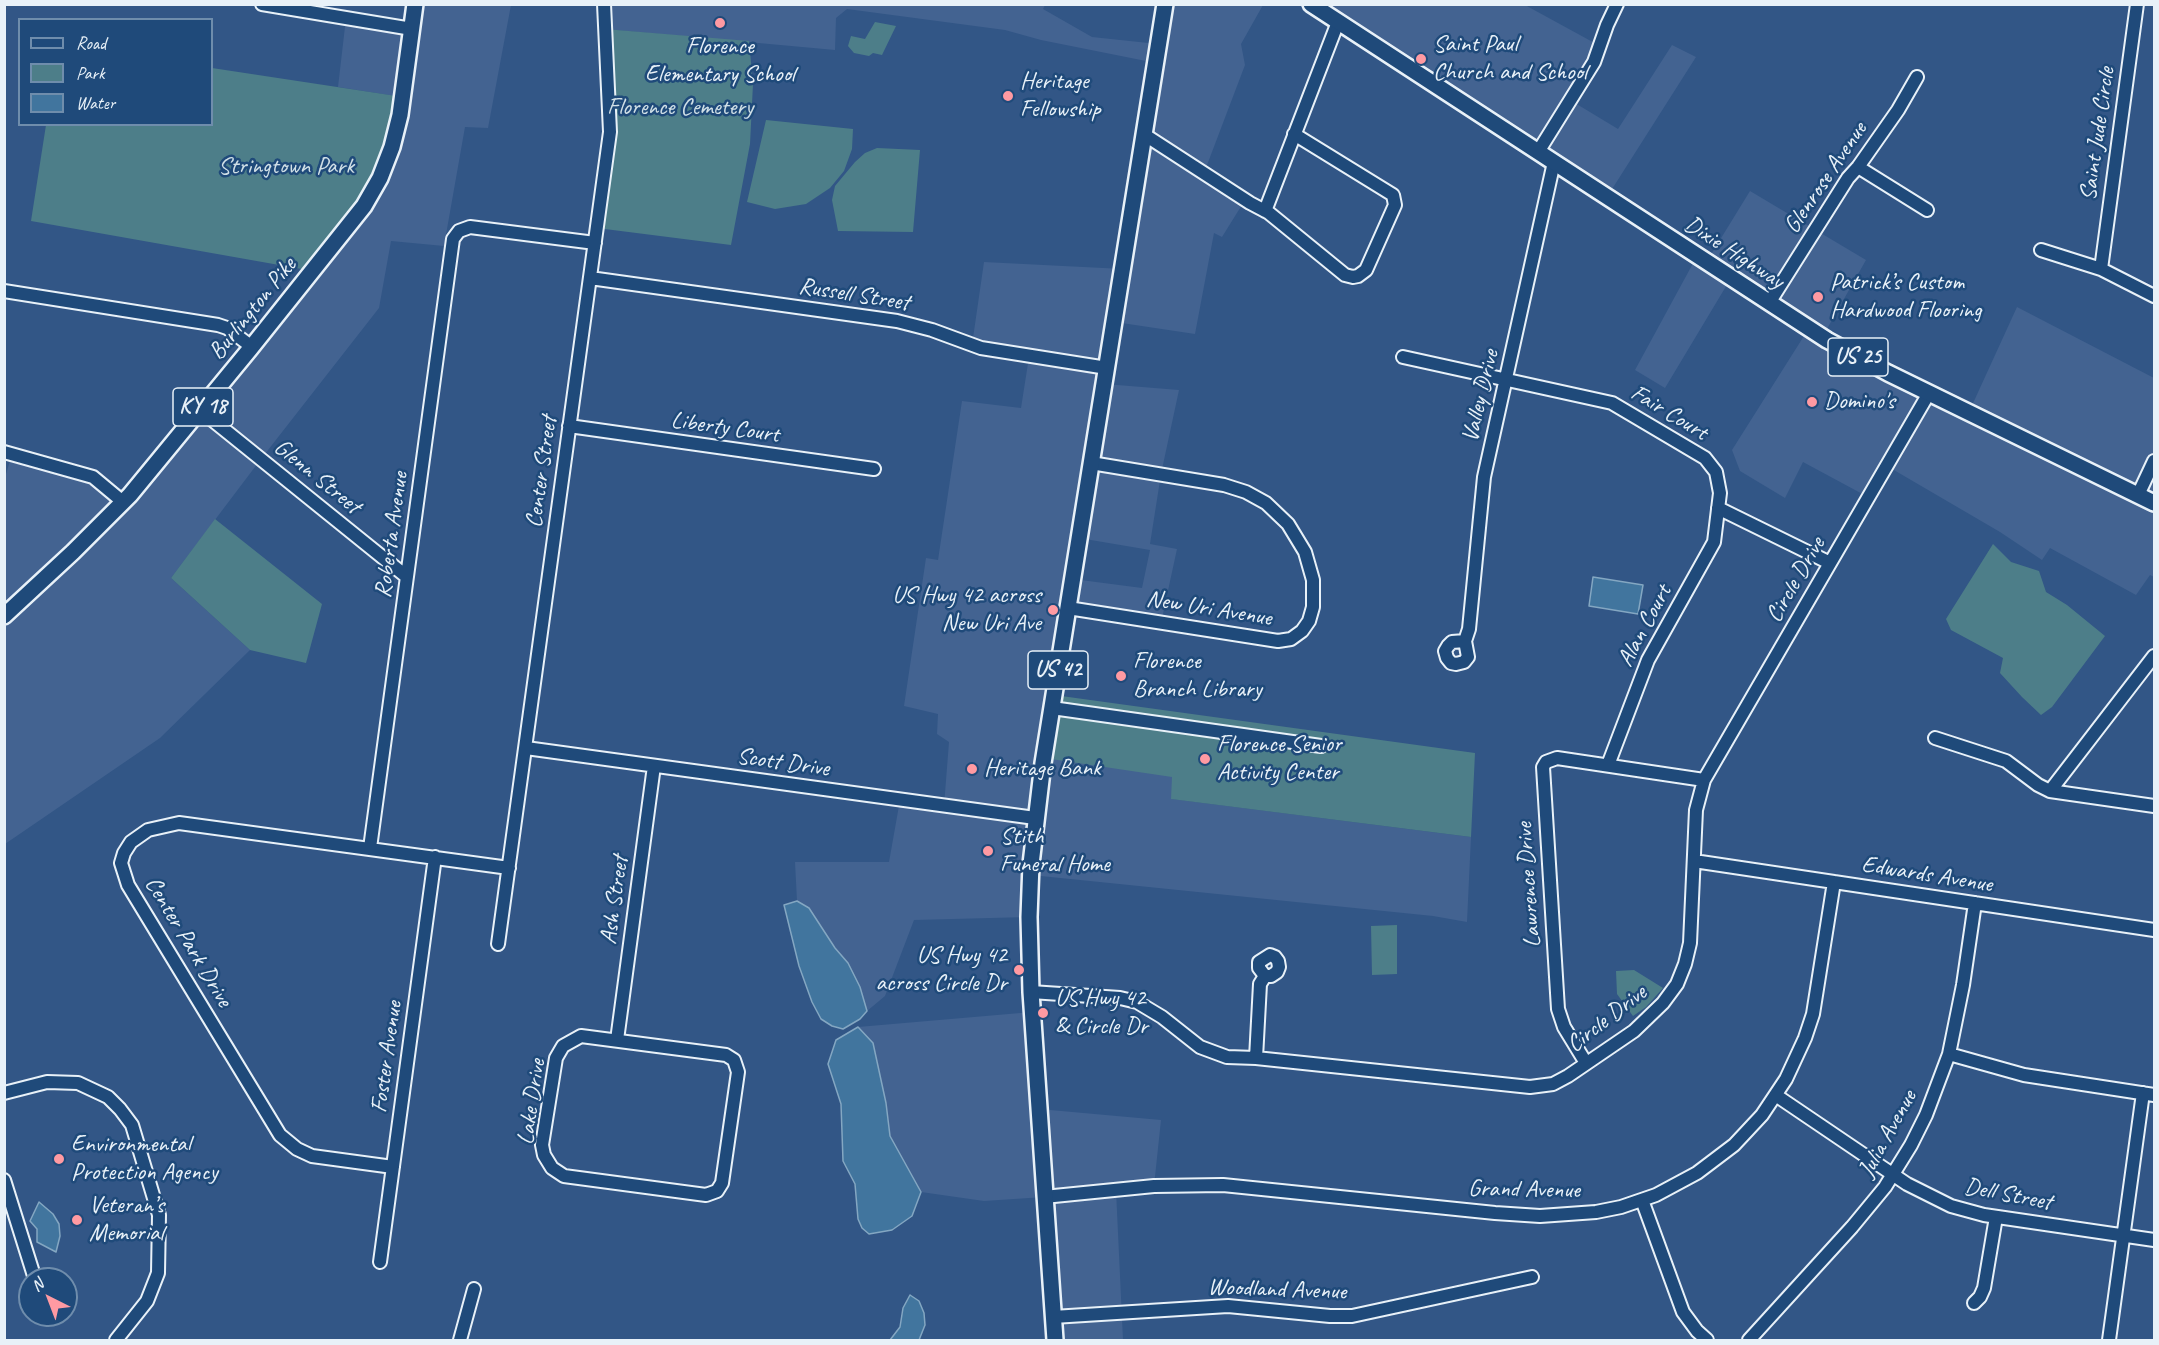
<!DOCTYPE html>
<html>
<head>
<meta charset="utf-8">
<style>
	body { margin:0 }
	#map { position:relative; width:2159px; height:1345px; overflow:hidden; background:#325686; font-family:Caveat,sans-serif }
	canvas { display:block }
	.frame { position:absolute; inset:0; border:6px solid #e8f1f8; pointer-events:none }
	.legend { position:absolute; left:18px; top:18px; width:195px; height:108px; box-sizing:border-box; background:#1f4a7a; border:2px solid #6f8dac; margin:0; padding:8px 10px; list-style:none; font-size:18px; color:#e8f1f8 }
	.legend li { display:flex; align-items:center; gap:12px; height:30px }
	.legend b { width:30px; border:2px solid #6f8dac }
	.north { position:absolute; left:18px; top:1267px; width:60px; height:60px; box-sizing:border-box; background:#1f4a7a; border:2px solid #6f8dac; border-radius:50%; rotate:318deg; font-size:16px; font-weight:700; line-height:24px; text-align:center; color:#e8f1f8 }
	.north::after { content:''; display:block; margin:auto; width:21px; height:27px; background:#ff9aa2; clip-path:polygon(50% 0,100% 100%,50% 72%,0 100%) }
</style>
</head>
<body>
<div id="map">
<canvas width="2159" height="1345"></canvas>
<div class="frame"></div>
<ul class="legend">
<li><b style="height:8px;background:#1f4a7a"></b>Road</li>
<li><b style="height:16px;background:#4d7e89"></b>Park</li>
<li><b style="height:16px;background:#41759e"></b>Water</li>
</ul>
<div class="north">N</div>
</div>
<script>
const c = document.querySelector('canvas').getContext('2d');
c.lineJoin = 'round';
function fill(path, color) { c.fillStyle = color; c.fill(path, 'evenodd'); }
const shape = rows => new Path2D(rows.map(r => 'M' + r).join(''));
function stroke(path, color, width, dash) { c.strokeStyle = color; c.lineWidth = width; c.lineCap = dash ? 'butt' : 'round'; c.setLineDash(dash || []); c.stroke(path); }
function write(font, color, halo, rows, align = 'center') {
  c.font = font + ' Caveat,sans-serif'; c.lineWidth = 5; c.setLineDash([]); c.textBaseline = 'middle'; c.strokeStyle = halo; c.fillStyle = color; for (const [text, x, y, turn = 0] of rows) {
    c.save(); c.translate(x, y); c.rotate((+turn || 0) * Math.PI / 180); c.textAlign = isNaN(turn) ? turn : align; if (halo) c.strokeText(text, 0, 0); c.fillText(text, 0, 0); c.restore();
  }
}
fill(shape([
	[415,5,511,5,488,128,465,127,444,246,391,241,379,308,261,459,171,578,250,650,160,738,5,844,4,481,12,454,93,477,123,502,349,226,402,97,338,87,346,18,412,29],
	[604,5,1045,5,1043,9,1092,37,1158,44,1165,5,1263,5,1241,44,1245,65,1204,173,1245,200,1222,237,1214,233,1195,334,1115,322,1105,384,1179,390,1161,474,1150,544,1177,549,1161,623,1068,608,1054,695,1173,777,1172,799,1471,837,1467,922,1433,916,1031,875,1029,917,914,920,885,996,854,1022,797,901,795,862,889,862,900,800,944,806,949,742,937,734,938,714,904,706,926,558,938,560,962,401,1021,408,1029,357,972,345,984,262,1123,269,1156,63,1041,40,1005,30,847,9,836,18,835,50,605,29],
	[1079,538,1150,550,1142,588,1073,579],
	[1311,5,1525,5,1600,46,1570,100,1618,129,1672,45,1696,57,1607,197],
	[1750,191,1866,260,1823,336,1969,412,2017,307,2154,378,2154,577,2150,575,2136,595,2050,548,2042,560,2000,532,1887,466,1868,497,1803,462,1785,498,1740,471,1732,450,1809,328,1731,278,1665,388,1635,370,1697,256,1707,261],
	[1032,1012,1039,1109,1161,1120,1154,1186,1116,1190,1123,1340,1055,1340,1044,1197,984,1201,921,1192,890,1136,886,1103,858,1027]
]), '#436391');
fill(shape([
	[875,22,896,26,882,55,873,53,869,56,854,53,848,46,851,36,865,39],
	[605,29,749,41,753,84,750,144,731,245,597,228,610,132],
	[212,68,403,97,380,178,313,271,31,221,46,125,212,124],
	[766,120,853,129,852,149,844,171,830,188,806,204,775,209,747,202],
	[877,148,920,150,913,232,838,231,832,200,835,186,855,162,865,153],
	[215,519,322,604,306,663,250,650,171,578],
	[1993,544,2011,562,2039,571,2046,592,2067,605,2105,636,2052,707,2041,715,2022,697,2000,673,2003,658,1951,630,1946,619],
	[1054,695,1475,753,1471,837,1171,799,1172,777,1044,758],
	[1397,925,1397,974,1372,975,1371,926],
	[1634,970,1663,988,1646,1007,1633,1016,1617,994,1616,971]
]), '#4d7e89');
const water = shape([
	[1593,577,1643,585,1638,614,1589,606,1593,577],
	[797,901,809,908,835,948,848,963,860,987,867,1011,860,1019,843,1029,832,1026,821,1019,812,1002,799,966,784,905,797,901],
	[858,1027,873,1043,886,1103,890,1136,921,1192,912,1216,892,1230,869,1234,862,1228,858,1219,855,1184,843,1161,841,1104,828,1064,836,1040,858,1027],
	[39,1202,53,1214,59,1224,60,1236,56,1252,37,1242,37,1229,30,1221,39,1202],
	[910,1295,919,1301,924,1313,925,1325,919,1340,890,1340,900,1327,903,1308,910,1295]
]);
fill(water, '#41759e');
stroke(water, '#84a7c2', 1.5);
const minor = shape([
	[262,4,412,29],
	[1145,135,1250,203,1269,213,1345,275,1353,277,1358,276,1366,270,1395,205,1393,195,1294,134],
	[1538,152,1594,62,1607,25,1617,4],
	[1858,167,1927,210],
	[1265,211,1338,22],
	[2041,250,2101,269,2154,296],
	[2101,269,2137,4],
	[590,278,897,321,932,330,981,348,1107,368],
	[4,291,218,325,227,328,252,347],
	[1769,303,1848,178,1858,167,1898,110,1917,77],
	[1403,357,1612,403,1705,458,1716,472,1720,493,1714,542,1648,660,1608,765],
	[200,410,407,577],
	[569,426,874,469],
	[4,452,93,477,123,502],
	[2138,495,2154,461],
	[1718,508,1830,563],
	[1068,608,1278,641,1291,639,1302,631,1309,621,1313,607,1313,580,1305,552,1288,524,1266,503,1246,492,1224,485,1091,463],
	[1465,641,1468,657,1464,662,1456,664,1451,663,1447,658,1445,651,1448,646,1452,642,1465,641,1469,629,1484,477,1554,162],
	[1052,708,1321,746],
	[1935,738,2006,761,2038,785,2050,791,2154,806],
	[526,748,1035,818],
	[2050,791,2154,656],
	[370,848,453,239,459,231,470,227,595,243],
	[1694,861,2154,930],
	[498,944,610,132,604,4],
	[1031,992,1120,998,1137,1002,1162,1017,1200,1047,1227,1057,1256,1058,1530,1087,1553,1084,1568,1076,1634,1031,1663,1003,1677,984,1685,964,1690,943,1696,810,1704,780,1929,393],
	[581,1036,726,1055,734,1060,738,1072,722,1183,717,1191,706,1195,564,1176,552,1168,544,1155,542,1145,556,1058,563,1046,581,1036],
	[617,1040,654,766],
	[1949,1054,2024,1075,2154,1095],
	[1256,1058,1260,984,1265,976,1271,976,1277,972,1279,967,1278,961,1275,957,1270,955,1259,962,1259,968,1265,976],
	[1586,1063,1564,1027,1558,1009,1543,767,1546,762,1557,758,1704,780],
	[4,1093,47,1082,78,1083,108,1097,120,1109,132,1125,159,1215,158,1273,147,1301,116,1340],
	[1777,1096,1907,1184,1951,1206,1984,1215,2154,1240],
	[393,1167,312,1156,297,1149,280,1135,128,885,121,863,124,853,131,842,148,830,179,823,509,868],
	[4,1180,35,1279],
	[1044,1197,1154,1186,1223,1185,1495,1213,1540,1216,1596,1212,1621,1207,1656,1195,1697,1173,1734,1145,1762,1115,1786,1079,1805,1038,1813,1014,1834,882],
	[1642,1200,1683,1312,1697,1331,1707,1340],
	[380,1262,435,857],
	[1974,1303,1980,1297,1984,1288,1996,1217],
	[1053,1317,1228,1306,1330,1316,1352,1316,1532,1277],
	[460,1340,474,1289],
	[1749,1340,1852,1227,1885,1187,1911,1145,1926,1115,1949,1054,1963,985,1975,903],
	[2109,1340,2143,1093]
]);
const major = shape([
	[1311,4,1827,340,1888,373,2154,503],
	[4,616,73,552,130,495,250,349,364,206,380,178,392,147,400,115,415,4],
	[1055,1340,1031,992,1029,917,1031,864,1043,763,1165,4]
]);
stroke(minor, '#e8f1f8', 16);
stroke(major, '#e8f1f8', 20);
stroke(minor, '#1f4a7a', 12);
stroke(major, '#1f4a7a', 15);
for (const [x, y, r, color] of [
	[720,23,6,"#ff9aa2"],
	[1421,59,6,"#ff9aa2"],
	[1008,96,6,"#ff9aa2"],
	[1818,297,6,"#ff9aa2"],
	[1812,402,6,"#ff9aa2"],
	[1053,610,6,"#ff9aa2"],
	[1121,676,6,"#ff9aa2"],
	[1205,759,6,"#ff9aa2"],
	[972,769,6,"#ff9aa2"],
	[988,851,6,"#ff9aa2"],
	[1019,970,6,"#ff9aa2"],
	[1043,1013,6,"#ff9aa2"],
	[59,1159,6,"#ff9aa2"],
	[77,1220,6,"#ff9aa2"]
]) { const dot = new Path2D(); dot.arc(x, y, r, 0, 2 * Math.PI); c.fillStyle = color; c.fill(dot); stroke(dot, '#1f4a7a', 2); }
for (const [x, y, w] of [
	[1858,357,60],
	[203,407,60],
	[1058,670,60]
]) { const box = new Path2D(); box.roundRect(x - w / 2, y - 19, w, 38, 4.5); c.fillStyle = '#1f4a7a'; c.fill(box); stroke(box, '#e8f1f8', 1.5); }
write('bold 22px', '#e8f1f8', null, [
	["US 25",1858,357],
	["KY 18",203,407],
	["US 42",1058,670]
]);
write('24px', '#e8f1f8', '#1f4a7a', [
	["Saint Paul",1433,45],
	["Church and School",1433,73],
	["Florence",720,47,"center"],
	["Elementary School",720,75,"center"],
	["Heritage",1020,82],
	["Fellowship",1020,110],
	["Patrick’s Custom",1830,283],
	["Hardwood Flooring",1830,311],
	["Domino's",1824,402],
	["US Hwy 42 across",1041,596,"right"],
	["New Uri Ave",1041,624,"right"],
	["Florence",1133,662],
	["Branch Library",1133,690],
	["Florence Senior",1217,745],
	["Activity Center",1217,773],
	["Heritage Bank",984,769],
	["Stith",1000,837],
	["Funeral Home",1000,865],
	["US Hwy 42",1007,956,"right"],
	["across Circle Dr",1007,984,"right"],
	["US Hwy 42",1055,999],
	["& Circle Dr",1055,1027],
	["Environmental",71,1145],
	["Protection Agency",71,1173],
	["Veteran’s",89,1206],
	["Memorial",89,1234]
], 'left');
write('24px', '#d1e0e7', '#1f4a7a', [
	["Florence Cemetery",680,108],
	["Stringtown Park",286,167]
]);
write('24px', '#e8f1f8', '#1f4a7a', [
	["Saint Jude Circle",2098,134,-82],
	["Glenrose Avenue",1826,178,-56],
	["Dixie Highway",1734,253,33],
	["Russell Street",854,295,9],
	["Burlington Pike",253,309,-51],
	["Valley Drive",1481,396,-77],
	["Fair Court",1669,413,31],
	["Liberty Court",725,428,8],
	["Center Street",542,472,-82],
	["Glenn Street",317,477,39],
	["Roberta Avenue",392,535,-82],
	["Circle Drive",1796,580,-60],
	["New Uri Avenue",1209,609,9],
	["Alan Court",1645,626,-62],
	["Scott Drive",783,763,8],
	["Edwards Avenue",1927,875,9],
	["Lawrence Drive",1529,885,-94],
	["Ash Street",615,900,-82],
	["Center Park Drive",188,942,59],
	["Circle Drive",1607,1019,-38],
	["Foster Avenue",387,1057,-82],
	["Lake Drive",532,1102,-82],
	["Julia Avenue",1888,1134,-61],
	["Grand Avenue",1524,1190,1],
	["Dell Street",2008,1195,11],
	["Woodland Avenue",1277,1290,2]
]);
</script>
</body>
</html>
